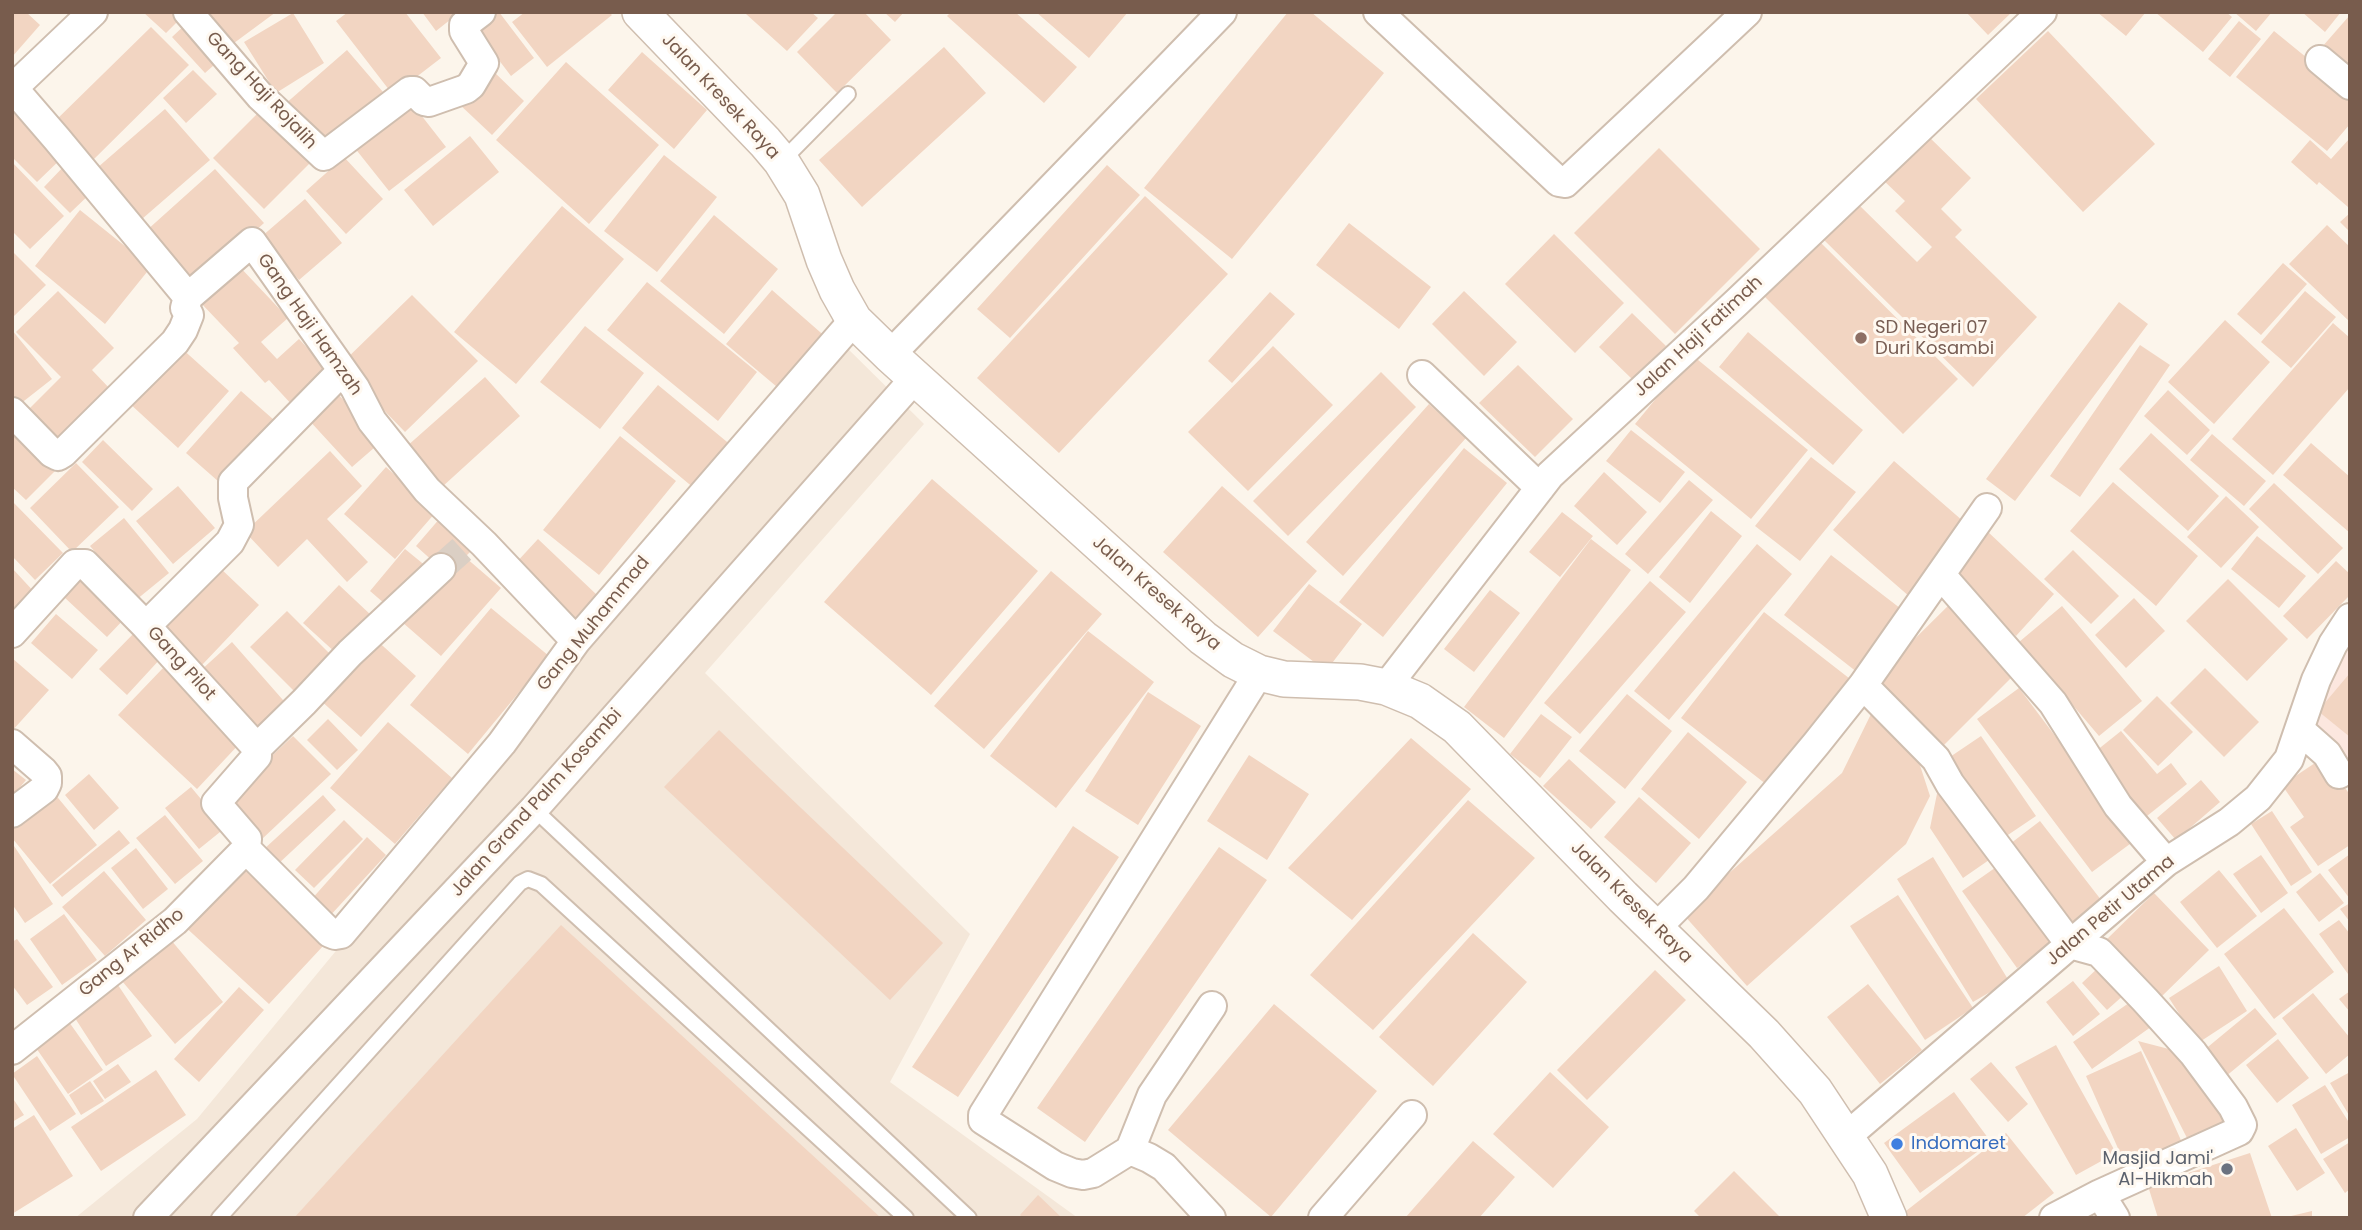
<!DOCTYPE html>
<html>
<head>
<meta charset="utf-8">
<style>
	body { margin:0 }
	#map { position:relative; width:2362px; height:1230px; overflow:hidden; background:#fcf5eb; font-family:Poppins,sans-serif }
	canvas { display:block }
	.frame { position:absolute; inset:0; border:14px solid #785c4d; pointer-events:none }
</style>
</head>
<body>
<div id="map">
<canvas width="2362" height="1230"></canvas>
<div class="frame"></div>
</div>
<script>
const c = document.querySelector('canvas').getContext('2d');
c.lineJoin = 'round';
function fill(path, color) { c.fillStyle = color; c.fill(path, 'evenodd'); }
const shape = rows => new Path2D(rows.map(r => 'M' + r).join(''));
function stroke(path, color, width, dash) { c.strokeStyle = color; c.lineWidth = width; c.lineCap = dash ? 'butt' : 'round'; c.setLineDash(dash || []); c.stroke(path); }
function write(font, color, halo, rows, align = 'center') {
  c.font = font + ' Poppins,sans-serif'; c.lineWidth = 6; c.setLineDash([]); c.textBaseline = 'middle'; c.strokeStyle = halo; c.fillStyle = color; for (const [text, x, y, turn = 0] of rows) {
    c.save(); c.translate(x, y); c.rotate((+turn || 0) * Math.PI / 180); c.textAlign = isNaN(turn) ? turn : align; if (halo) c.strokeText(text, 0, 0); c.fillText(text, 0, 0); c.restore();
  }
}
fill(shape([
	[840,341,924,424,705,673,970,934,890,1082,1078,1218,75,1218,197,1119]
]), '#f4e7d9');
fill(shape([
	[2350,637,2350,786,2305,713]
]), '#fce7df');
fill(shape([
	[12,12,26,12,40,25,12,57],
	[143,12,176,12,181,18,166,33],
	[205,12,276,12,230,46],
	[348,12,405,12,441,58,393,95,336,21],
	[422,12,460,12,436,31],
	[490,12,499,12,534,58,511,76,473,26],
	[525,12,609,12,612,15,547,67,512,22],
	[747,12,811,12,818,18,787,51,746,14],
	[837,12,864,12,891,40,837,93,797,52],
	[884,12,904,12,895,22],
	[951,12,1015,12,1077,67,1044,103,947,16],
	[1036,12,1128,12,1089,58],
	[1288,12,1311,12,1384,73,1232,259,1144,188],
	[1966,12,2012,12,1988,35],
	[2097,12,2146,12,2126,36],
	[2155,12,2226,12,2232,17,2203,52],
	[2234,12,2272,12,2256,31],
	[2302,12,2341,12,2325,32],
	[293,13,324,63,276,93,244,42],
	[2350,15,2350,72,2322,47],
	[2239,21,2261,39,2230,77,2208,59],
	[188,22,222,58,205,73,172,37],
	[151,27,189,65,91,162,53,123],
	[2048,31,2155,144,2083,212,1976,99],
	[2274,31,2350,93,2350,124,2327,151,2236,77],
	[944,47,986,93,862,207,819,160],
	[347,50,383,92,320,147,284,105],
	[642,52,707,110,674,149,608,90],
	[566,62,659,145,589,224,496,140],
	[490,68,524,101,492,135,458,103],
	[193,70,217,94,186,123,163,98],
	[407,97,446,147,389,191,350,142],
	[264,107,315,158,264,209,213,158],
	[20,109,65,155,37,182,12,157,12,116],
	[165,109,210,160,142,219,97,168],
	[1926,134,1971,178,1941,209,1962,230,1955,237,2037,317,1973,387,1824,240,1859,205,1917,262,1932,247,1895,211,1905,201,1882,179],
	[470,136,499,172,433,226,404,190],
	[2350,138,2350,205,2348,207,2319,182,2317,185,2291,162,2310,140,2331,159],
	[1659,148,1760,249,1675,334,1574,233],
	[664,155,717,197,657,272,604,231],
	[344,157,383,199,346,234,306,191],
	[12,162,64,216,30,249,12,231],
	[66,164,93,191,70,213,44,187],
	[1107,165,1140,195,1010,338,977,309],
	[215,169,264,223,196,285,146,231],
	[1145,196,1228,274,1059,453,977,378],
	[305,199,342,243,299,280,261,237],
	[562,206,624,259,516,384,454,332],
	[80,210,151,267,105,324,35,266],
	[2350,213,2350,232,2340,222],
	[714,215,778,269,724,334,660,281],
	[1349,223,1431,287,1399,329,1316,265],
	[2327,225,2350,247,2350,322,2289,264],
	[1554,234,1624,303,1575,353,1505,284],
	[1819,241,1958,379,1903,434,1764,296],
	[12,251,46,285,12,318],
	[2283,263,2307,284,2261,335,2237,314],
	[238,265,288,318,261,342,277,359,299,339,331,373,294,407,269,380,265,383,233,348,239,343,199,301],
	[647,282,757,372,718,421,607,330],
	[772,290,828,339,783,392,726,344],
	[58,291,114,348,92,370,112,391,58,443,27,411,61,377,16,332],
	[1464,291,1517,342,1484,376,1432,324],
	[2305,291,2336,317,2291,368,2261,342],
	[1270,292,1295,314,1232,383,1208,361],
	[412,295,478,361,405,432,340,365],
	[2119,302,2148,324,2015,501,1986,479],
	[1632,313,1666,346,1633,380,1599,347],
	[2225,320,2270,362,2214,424,2168,382],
	[2333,323,2350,338,2350,387,2273,475,2232,439],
	[585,326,644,373,600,429,540,382],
	[12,330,52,379,15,408,12,405],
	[1748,332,1863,430,1833,465,1719,367],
	[2140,345,2170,365,2080,497,2050,476],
	[179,346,229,391,178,448,128,402],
	[1273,346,1333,405,1248,491,1188,432],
	[1692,355,1808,450,1751,519,1635,424],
	[1518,365,1573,419,1535,457,1479,403],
	[1381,372,1416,407,1288,536,1253,501],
	[485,377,520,416,442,487,406,447],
	[658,385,732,446,695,489,622,428],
	[2168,390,2210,430,2187,455,2144,416],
	[241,391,274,420,219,482,186,453],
	[336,392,382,441,352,467,307,418],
	[1429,404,1466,438,1343,576,1306,542],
	[12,424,57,469,26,500,12,487],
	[1631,430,1685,472,1660,503,1606,461],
	[2151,433,2219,496,2188,531,2119,469],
	[2212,434,2266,481,2244,506,2190,460],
	[620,436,676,481,599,575,543,530],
	[103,440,153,489,132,511,82,462],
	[2311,443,2350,477,2350,533,2283,475],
	[1464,448,1507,483,1383,637,1339,602],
	[330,451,362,486,327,519,368,562,347,582,307,539,278,567,245,532],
	[1811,457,1856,492,1800,561,1755,526],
	[1894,461,1971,528,1910,597,1833,530],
	[76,463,119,507,72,552,30,508],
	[386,467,436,512,395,559,344,514],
	[1604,472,1647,512,1617,545,1574,506],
	[932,479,1038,571,931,695,824,602],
	[1689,480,1713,500,1648,574,1625,554],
	[2113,482,2198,556,2156,606,2070,531],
	[2274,483,2343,548,2318,574,2249,509],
	[178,486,215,528,173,564,136,521],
	[1222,486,1317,571,1258,637,1163,552],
	[2226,496,2259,527,2221,568,2187,537],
	[12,501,63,553,35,580,12,556],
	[1711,511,1742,536,1690,603,1659,577],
	[1562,512,1593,536,1560,577,1529,552],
	[441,517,475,547,465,557,501,588,441,656,402,622,445,572,416,546],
	[124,518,169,573,136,600,90,546],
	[1987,531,2054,594,2016,636,1948,574],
	[2257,536,2306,576,2279,608,2231,569],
	[538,539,597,595,573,621,514,565],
	[1591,539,1631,570,1504,738,1464,707],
	[1757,544,1792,574,1669,720,1634,691],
	[405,549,427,567,392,610,370,591],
	[2073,550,2119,596,2091,624,2044,579],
	[1831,555,1909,615,1862,676,1784,615],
	[2336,561,2350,574,2350,595,2307,639,2283,616],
	[218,566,259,605,202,665,160,626],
	[12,568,36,594,12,616],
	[1051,571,1102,614,984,749,934,706],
	[84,577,126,617,107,637,64,597],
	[2228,579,2288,639,2247,681,2186,621],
	[1650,581,1686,612,1580,734,1544,703],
	[1309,584,1362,624,1326,671,1273,631],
	[339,585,372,616,337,654,303,623],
	[1490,590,1520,613,1474,672,1444,649],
	[2134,598,2165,631,2126,668,2095,635],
	[1954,600,2021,668,1937,752,1869,684],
	[2062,606,2142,701,2099,736,2019,642],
	[491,608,549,656,468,754,410,705],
	[287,611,332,656,296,693,250,647],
	[1764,612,1854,682,1771,788,1681,718],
	[56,614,98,650,72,679,31,643],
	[1088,631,1154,682,1056,808,990,756],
	[135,632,162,657,127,695,99,669],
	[373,637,416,676,361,737,318,698],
	[232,642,290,708,257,737,199,672],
	[12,658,49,690,12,731],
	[163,668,242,741,197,789,118,715],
	[2205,668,2259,722,2224,757,2170,703],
	[2350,673,2350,737,2318,711],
	[2019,688,2134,841,2092,872,1977,719],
	[1148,692,1201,726,1138,825,1085,791],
	[1627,694,1672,731,1625,789,1579,751],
	[2157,696,2193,732,2158,766,2123,730],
	[1874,708,1914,747,1930,796,1906,844,1747,986,1683,914,1842,773],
	[1541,714,1572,737,1540,778,1510,754],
	[328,719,358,750,337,770,307,740],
	[388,722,452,778,395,844,330,788],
	[719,730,943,943,890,1000,664,787],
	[2121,731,2157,774,2171,763,2187,784,2137,824,2091,755],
	[1688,732,1747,782,1699,839,1641,789],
	[293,736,331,774,261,840,224,801],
	[1981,736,2036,816,1999,841,1944,761],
	[1411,738,1471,789,1352,920,1288,868],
	[1249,755,1309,794,1267,860,1207,821],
	[2324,757,2350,795,2350,845,2318,866,2290,827,2304,817,2282,785],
	[1569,759,1616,802,1591,829,1543,786],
	[12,769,26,780,12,797],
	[89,774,119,808,94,830,65,795],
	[2201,780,2220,802,2176,840,2157,818],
	[1939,784,1989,860,1963,878,1930,828],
	[191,787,225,828,199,849,165,808],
	[54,793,97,845,50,884,12,838,12,827],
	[323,795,336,810,277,865,263,850],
	[1639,797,1691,843,1656,883,1604,837],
	[1468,800,1535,858,1373,1030,1310,975],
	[2272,811,2312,872,2291,886,2251,824],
	[165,815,203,861,175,884,136,838],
	[344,820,363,839,314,888,295,870],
	[2040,821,2105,905,2068,934,2002,850],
	[1073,826,1119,857,958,1097,912,1067],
	[119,830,130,843,62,897,52,885],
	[367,837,386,855,328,918,310,901],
	[12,843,53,904,25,923,12,904],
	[1219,847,1267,880,1085,1142,1037,1108],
	[136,848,168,889,143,909,111,868],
	[2350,854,2350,899,2328,870],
	[2261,855,2288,893,2261,913,2233,874],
	[1933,857,2009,981,1973,1002,1897,879],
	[237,863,324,945,269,1004,181,923],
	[2002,863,2057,941,2017,968,1962,891],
	[2219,870,2257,916,2217,948,2180,902],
	[104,871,146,920,105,956,62,907],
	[2320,873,2344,903,2319,922,2296,892],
	[2154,893,2209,950,2160,998,2105,941],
	[1898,895,1973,1008,1925,1040,1850,926],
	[2350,903,2350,922,2340,909],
	[2284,908,2334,972,2274,1019,2224,954],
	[64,914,97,960,62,985,30,939],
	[2339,920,2350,934,2350,973,2348,974,2319,934],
	[561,925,881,1218,294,1218],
	[1473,933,1527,982,1433,1086,1379,1037],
	[17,939,53,987,27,1005,12,985,12,942],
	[171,940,223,1002,175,1044,122,981],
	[2100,966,2125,994,2107,1010,2082,983],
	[2219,966,2247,1011,2198,1043,2169,998],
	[1655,970,1686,1000,1587,1100,1557,1070],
	[2073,981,2100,1014,2073,1036,2046,1002],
	[1868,984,1922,1050,1880,1084,1827,1017],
	[118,985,152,1036,106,1066,73,1015],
	[239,987,264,1010,199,1082,174,1059],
	[2350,991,2350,1012,2339,999],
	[2313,993,2350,1038,2350,1054,2326,1074,2282,1018],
	[2136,998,2155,1024,2092,1069,2073,1042],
	[1274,1004,1377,1091,1271,1217,1168,1130],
	[2255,1008,2277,1034,2225,1077,2203,1051],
	[69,1022,103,1070,68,1094,34,1045],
	[2278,1039,2309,1078,2277,1103,2246,1065],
	[2138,1041,2192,1055,2234,1122,2188,1140],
	[2056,1045,2116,1153,2076,1175,2015,1067],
	[2141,1051,2184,1147,2128,1171,2086,1076],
	[37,1056,76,1114,50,1131,12,1074],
	[1991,1062,2028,1104,2008,1122,1970,1079],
	[118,1064,131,1082,105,1099,93,1081],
	[156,1070,186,1115,101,1171,71,1127],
	[1550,1072,1609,1127,1553,1188,1493,1134],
	[2350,1072,2350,1117,2330,1083],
	[90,1081,104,1101,81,1115,69,1095],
	[2325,1085,2350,1124,2350,1137,2321,1154,2292,1105],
	[1954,1092,1991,1142,1920,1193,1884,1143],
	[12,1097,24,1115,12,1122],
	[34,1115,73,1176,12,1214,12,1129],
	[2296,1128,2325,1173,2297,1191,2268,1146],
	[2006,1133,2054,1193,2022,1218,1897,1218],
	[1473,1141,1515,1177,1479,1218,1405,1218],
	[2350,1142,2350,1189,2345,1193,2323,1159],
	[2250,1153,2272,1218,2158,1218,2148,1186],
	[1734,1171,1781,1218,1701,1218,1694,1211],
	[1038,1195,1062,1218,1023,1218,1020,1215],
	[2312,1211,2312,1218,2287,1218,2287,1217]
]), '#f2d5c2');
stroke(shape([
	[441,568,470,542]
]), '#dbcfc4', 28, [28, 14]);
const service = shape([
	[782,161,848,94],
	[534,809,969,1218],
	[219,1218,520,883,528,879,541,884,906,1218]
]);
const minor = shape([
	[188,12,260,96,324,156,410,91,414,91,424,101,429,102,466,89,471,85,484,63,464,31,464,25,481,12],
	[1378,12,1559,182,1565,183,1747,12],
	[2320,60,2350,85],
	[13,88,57,139,188,297,252,242,355,388,372,421,427,490,484,544,576,641],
	[12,89,93,12],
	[890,355,1222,12],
	[1422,375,1540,488],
	[12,412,52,453,58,456,63,453,175,342,183,330,189,315,185,308,188,297],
	[1941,575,2053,703,2118,806,2166,862],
	[146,626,230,542,239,525,233,498,233,482,342,371],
	[12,633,75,564,85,564,146,626,257,748,257,756,216,803,247,839,246,849],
	[1863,685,1936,759,1950,784,2070,944,2099,952,2145,1000,2193,1053,2233,1107,2242,1125,2239,1131,2100,1194,2054,1218],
	[1386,687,1550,475,1736,303,2042,12],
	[2300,730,2327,754,2339,774],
	[12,744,43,771,47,776,47,783,44,789,12,813],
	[257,748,304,702,350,653,441,568],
	[246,849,330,933,335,935,341,934,502,743,576,641,854,320],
	[1655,929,1696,888,1816,744,1863,685,1987,508],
	[12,1050,175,921,246,849],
	[1847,1136,2166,862,2229,822,2258,798,2289,759,2316,680,2333,644,2350,618],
	[1130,1150,1152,1095,1212,1006],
	[2100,1194,2115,1218],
	[148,1218,534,809,915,378],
	[1211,1218,1164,1167,1149,1158,1130,1150,1093,1173,1083,1175,1072,1173,1055,1166,983,1120,983,1115,1259,673],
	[1323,1218,1412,1115]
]);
const tertiary = shape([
	[640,12,765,142,781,161,802,195,824,260,837,290,854,320,890,355,1203,638,1233,660,1259,673,1284,679,1360,682,1386,687,1420,701,1457,727,1623,897,1764,1034,1815,1091,1870,1174,1889,1218]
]);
stroke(service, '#cfbeaf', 18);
stroke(minor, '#cfbeaf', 32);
stroke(tertiary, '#cfbeaf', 38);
stroke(service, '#fff', 14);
stroke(minor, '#fff', 28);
stroke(tertiary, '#fff', 35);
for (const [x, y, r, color] of [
	[1861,338,7,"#8d6e63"],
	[1897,1144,7,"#3f7fe0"],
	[2227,1169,7,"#6b7280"]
]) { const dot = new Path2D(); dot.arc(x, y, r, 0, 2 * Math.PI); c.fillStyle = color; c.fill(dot); stroke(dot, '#fff9f1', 2.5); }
write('18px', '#785c4d', '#fff9f1', [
	["Gang Haji Rojalih",261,91,47],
	["Jalan Kresek Raya",720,97,47],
	["Gang Haji Hamzah",309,325,55],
	["Jalan Haji Fatimah",1699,337,-43],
	["Jalan Kresek Raya",1156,594,41],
	["Gang Muhammad",594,624,-51],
	["Gang Pilot",181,664,48],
	["Jalan Grand Palm Kosambi",537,803,-48],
	["Jalan Kresek Raya",1631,903,45],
	["Jalan Petir Utama",2111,911,-40],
	["Gang Ar Ridho",132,953,-39]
]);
write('18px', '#785e54', '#fff9f1', [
	["SD Negeri 07",1875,328],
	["Duri Kosambi",1875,349]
], 'left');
write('18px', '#366cbe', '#fff9f1', [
	["Indomaret",1911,1144]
], 'left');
write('18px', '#5b616d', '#fff9f1', [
	["Masjid Jami'",2213,1159],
	["Al-Hikmah",2213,1180]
], 'right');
</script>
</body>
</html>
